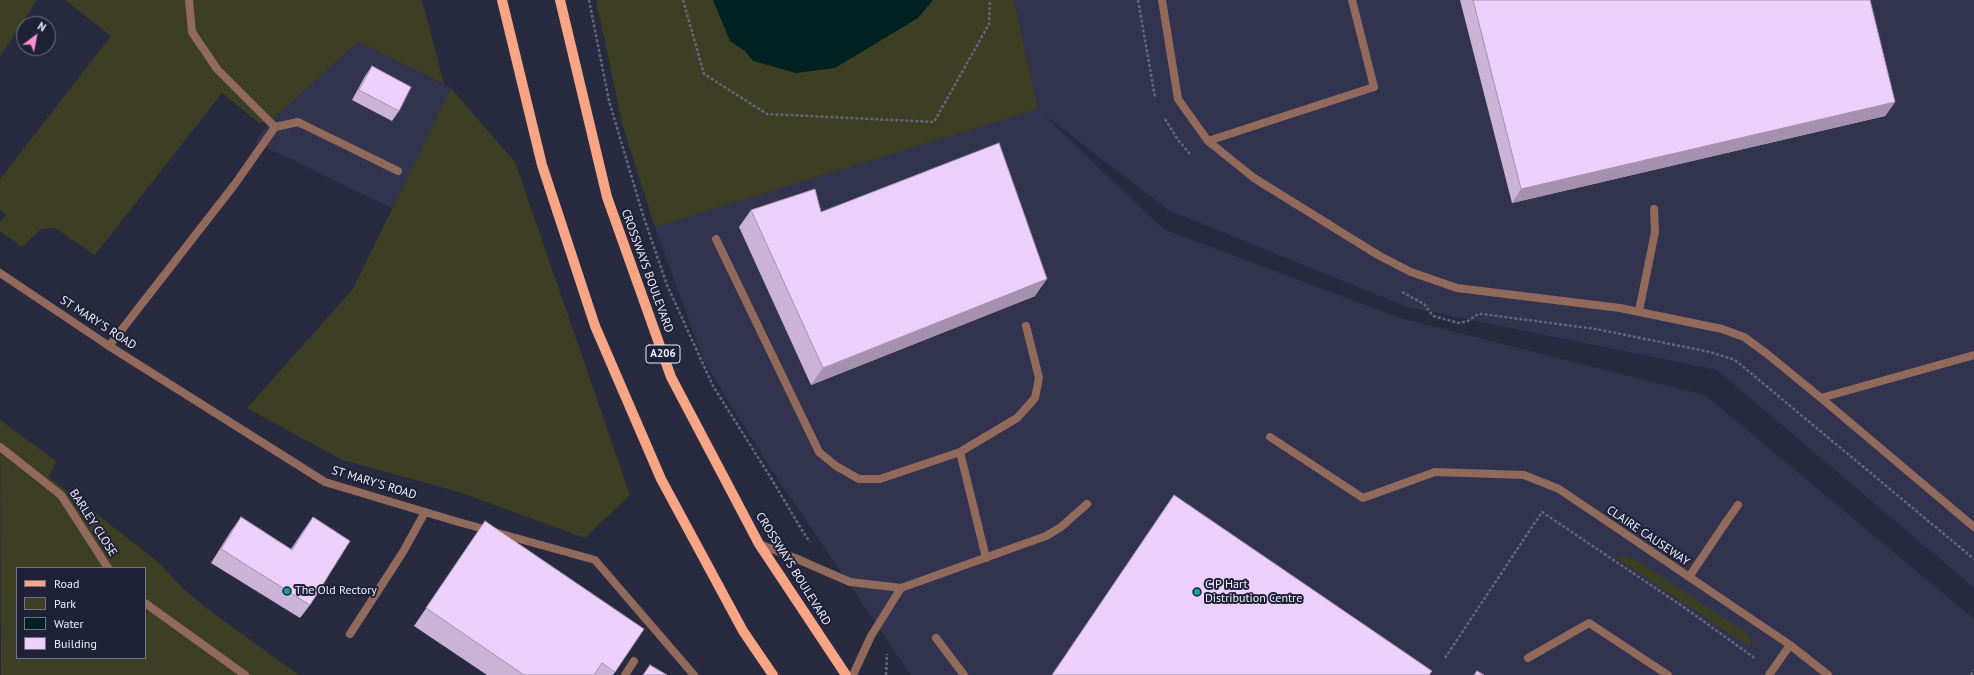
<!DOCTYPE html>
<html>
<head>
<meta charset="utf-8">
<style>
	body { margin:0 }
	#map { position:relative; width:1974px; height:675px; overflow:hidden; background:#282a40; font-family:"PT Sans",sans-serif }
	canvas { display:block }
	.legend { position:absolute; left:16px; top:567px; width:130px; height:92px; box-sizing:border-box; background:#1f2136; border:1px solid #727486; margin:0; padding:5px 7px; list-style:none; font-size:12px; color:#eef0ff }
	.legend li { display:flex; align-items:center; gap:8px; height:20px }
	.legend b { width:20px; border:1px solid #727486 }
	.north { position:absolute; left:16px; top:16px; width:40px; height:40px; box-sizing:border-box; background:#1f2136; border:1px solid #727486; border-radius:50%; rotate:32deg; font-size:11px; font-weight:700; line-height:16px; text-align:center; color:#eef0ff }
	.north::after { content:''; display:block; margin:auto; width:14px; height:18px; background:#f591d2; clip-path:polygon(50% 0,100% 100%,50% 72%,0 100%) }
</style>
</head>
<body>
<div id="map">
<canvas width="1974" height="675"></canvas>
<ul class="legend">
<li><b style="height:5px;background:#f8a586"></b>Road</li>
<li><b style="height:11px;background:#3d3f25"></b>Park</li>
<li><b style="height:11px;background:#002122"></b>Water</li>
<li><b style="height:11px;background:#eccffa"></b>Building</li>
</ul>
<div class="north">N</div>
</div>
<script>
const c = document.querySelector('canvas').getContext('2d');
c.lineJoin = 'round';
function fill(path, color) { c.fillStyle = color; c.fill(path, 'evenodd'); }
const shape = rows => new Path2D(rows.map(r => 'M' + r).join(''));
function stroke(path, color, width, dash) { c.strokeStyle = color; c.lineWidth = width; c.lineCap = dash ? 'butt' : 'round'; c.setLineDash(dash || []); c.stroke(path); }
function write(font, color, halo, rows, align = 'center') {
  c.font = font + ' "PT Sans",sans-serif'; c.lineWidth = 4; c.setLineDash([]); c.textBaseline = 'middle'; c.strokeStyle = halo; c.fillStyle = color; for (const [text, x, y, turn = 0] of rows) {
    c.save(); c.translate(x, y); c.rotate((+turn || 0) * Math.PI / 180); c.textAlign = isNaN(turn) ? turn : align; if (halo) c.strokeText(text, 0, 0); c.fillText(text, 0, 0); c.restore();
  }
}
fill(shape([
	[1014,0,1974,0,1974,588,1717,370,1407,307,1168,210,1042,113,1163,229,1400,318,1705,395,1974,619,1974,675,911,675,773,472,704,362,655,227,1038,109],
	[358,42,451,88,393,209,255,142,272,120]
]), '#31334f');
fill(shape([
	[0,0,37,0,0,57],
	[65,0,422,0,444,84,358,42,272,120,259,123,222,93,95,255,55,228,41,229,22,247,0,231,0,222,6,214,0,209,0,179,111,36],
	[596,0,1014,0,1038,109,655,227,623,127],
	[451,88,515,162,630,495,585,538,459,492,342,460,247,408,353,289],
	[0,420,56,461,49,477,157,561,185,590,210,611,299,675,1,675],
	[17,568,145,568,145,658,17,658],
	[1625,556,1638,561,1745,632,1751,639,1750,647,1615,557]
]), '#3d3f25');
fill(shape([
	[713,0,933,0,918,18,835,68,796,73,753,61,745,51,730,41]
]), '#002122');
stroke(shape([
	[589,0,609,101,643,215,667,285,713,386,771,478,803,532,810,542],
	[683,0,704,74,767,114,934,122,989,24,990,0],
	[1138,0,1155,97],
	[1165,119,1178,140,1190,154],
	[1402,292,1424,304,1433,316,1459,323,1468,321,1478,314,1482,314,1596,329,1710,352,1735,360,1974,559],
	[1445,658,1542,512,1685,608,1756,659],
	[886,675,887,654],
	[1971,675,1974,670]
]), '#64667a', 2.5, [3, 2]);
stroke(shape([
	[189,0,192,32,217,69,275,127],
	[1162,0,1178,99,1208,141,1254,178,1378,255,1411,272,1457,288,1620,308,1722,329,1744,337,1766,353,1821,398,1974,527],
	[1208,141,1374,87,1352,0],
	[716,239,819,452,836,466,859,479,880,479,960,452,986,558],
	[1639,311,1655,232,1654,209],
	[109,346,235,184,275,127,298,122,398,171],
	[1821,398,1974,355],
	[1270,437,1363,498,1435,472],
	[960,452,1017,418,1035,398,1039,378,1026,326],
	[1726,522,1738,505],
	[759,544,795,558,850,582,901,588,1046,536,1061,527,1087,504],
	[350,634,403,552,425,512],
	[936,638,964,675],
	[1528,658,1589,623,1668,675],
	[625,675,634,661],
	[853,675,871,636,901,588],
	[1769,675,1790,645]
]), '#926a5b', 8);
stroke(shape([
	[0,273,109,346,325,482,455,521,595,560,694,675],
	[0,447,61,495,108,568],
	[1435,472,1524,475,1559,489,1790,645,1828,675],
	[1689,577,1726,522],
	[145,603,245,675]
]), '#926a5b', 8);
stroke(shape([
	[502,0,542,165,595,326,661,479,743,631,773,675],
	[560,0,607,197,671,377,759,544,846,675]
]), '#f8a586', 10);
fill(shape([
	[1460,0,1870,0,1895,102,1885,116,1512,203],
	[372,66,399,111,392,121,352,100,365,76],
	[751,210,821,212,1035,296,811,385,739,227],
	[241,517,291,549,303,531,313,517,310,605,300,618,211,563,231,531],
	[473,539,644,629,613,675,487,675,414,626]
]), '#cbb2d7');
fill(shape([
	[1895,102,1885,116,1512,203,1521,189],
	[1047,279,1035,296,811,385,823,368]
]), '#a591af');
const building = shape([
	[1473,0,1870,0,1895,102,1521,189,1473,0],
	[372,66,411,87,399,111,359,90,372,66],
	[999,143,1047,279,823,368,751,210,815,189,821,212,999,143],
	[1174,495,1432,671,1429,675,1052,675,1174,495],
	[241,517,292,550,313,517,350,541,310,605,221,549,241,517],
	[485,521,644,629,615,672,602,663,594,675,524,675,426,608,485,521],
	[650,665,667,675,643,675,650,665],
	[1477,671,1484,675,1474,675,1477,671]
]);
fill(building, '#eccffa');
stroke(building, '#a591af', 1);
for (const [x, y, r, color] of [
	[287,591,4,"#0f9aa8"],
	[1197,592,4,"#0f9aa8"]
]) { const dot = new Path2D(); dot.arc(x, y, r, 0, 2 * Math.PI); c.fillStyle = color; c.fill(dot); stroke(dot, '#1f2136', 1.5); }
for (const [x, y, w] of [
	[663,354,34]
]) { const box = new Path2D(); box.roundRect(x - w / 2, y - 9, w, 18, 3); c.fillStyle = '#1f2136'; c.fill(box); stroke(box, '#eef0ff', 1); }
write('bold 11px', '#eef0ff', null, [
	["A206",663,354]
]);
write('12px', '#eef0ff', '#1f2136', [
	["CROSSWAYS BOULEVARD",647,271,70],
	["ST MARY'S ROAD",98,323,33],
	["ST MARY'S ROAD",374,483,17],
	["BARLEY CLOSE",93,523,57],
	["CLAIRE CAUSEWAY",1648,536,34],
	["CROSSWAYS BOULEVARD",793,569,58]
]);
write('12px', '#eef0ff', '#1f2136', [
	["C P Hart",1205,585],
	["Distribution Centre",1205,599],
	["The Old Rectory",295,591]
], 'left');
</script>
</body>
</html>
